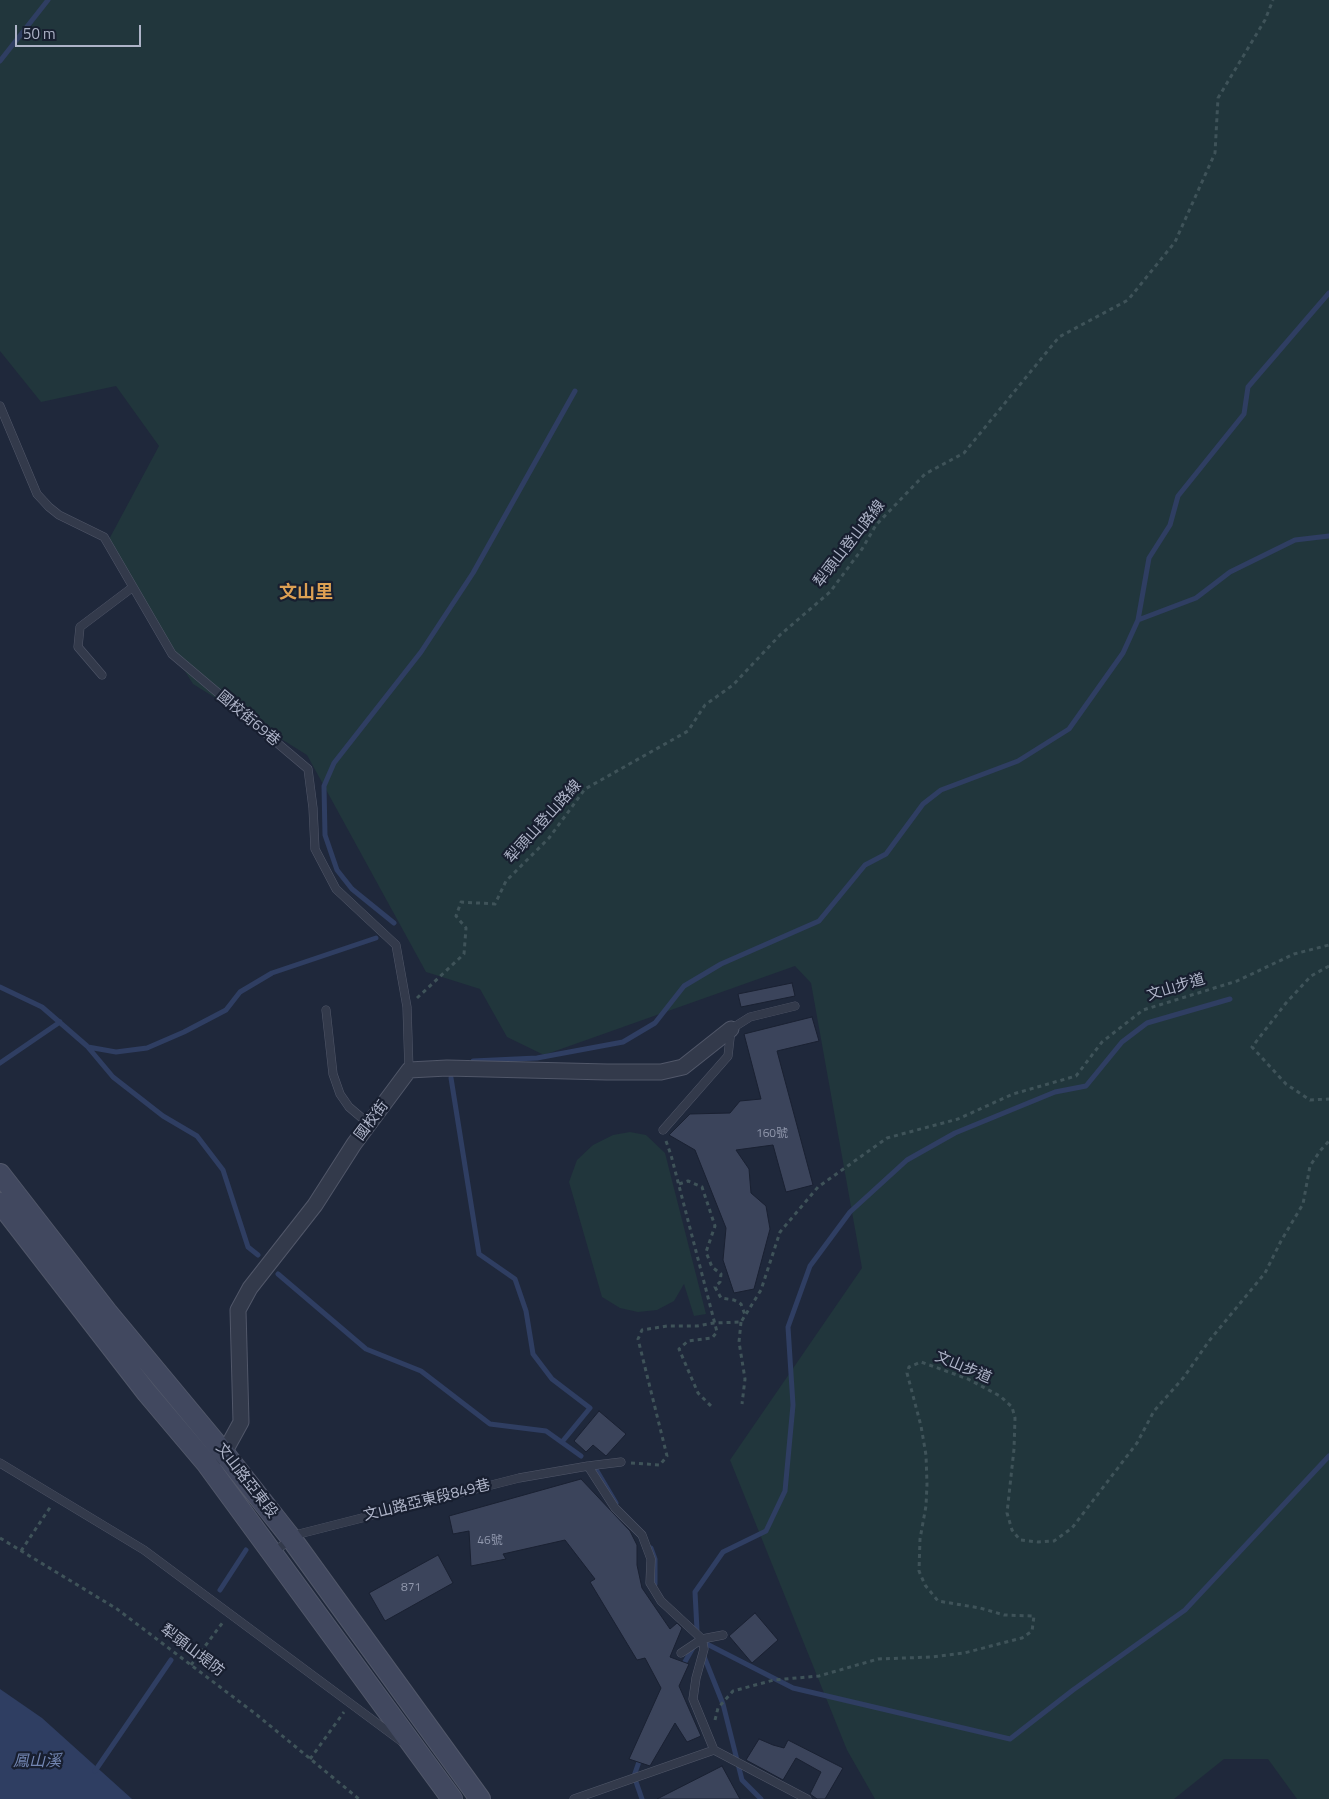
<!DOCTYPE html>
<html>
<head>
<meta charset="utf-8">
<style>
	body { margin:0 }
	#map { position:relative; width:1329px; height:1799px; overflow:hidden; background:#1f283b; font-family:"Titillium Web",sans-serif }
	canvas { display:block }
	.scale { position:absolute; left:15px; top:25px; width:126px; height:22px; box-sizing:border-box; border:2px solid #aeb4c8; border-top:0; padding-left:6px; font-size:15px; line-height:18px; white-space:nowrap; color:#aeb4c8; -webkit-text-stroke:4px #181f30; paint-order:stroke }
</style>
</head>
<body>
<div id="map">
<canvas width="1329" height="1799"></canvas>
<div class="scale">50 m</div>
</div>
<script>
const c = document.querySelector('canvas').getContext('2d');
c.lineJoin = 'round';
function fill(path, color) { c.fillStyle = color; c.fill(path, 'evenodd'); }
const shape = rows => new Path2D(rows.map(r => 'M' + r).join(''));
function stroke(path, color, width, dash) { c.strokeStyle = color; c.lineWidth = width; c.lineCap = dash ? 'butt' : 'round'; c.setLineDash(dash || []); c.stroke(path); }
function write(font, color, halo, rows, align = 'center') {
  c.font = font + ' "Titillium Web","Noto Sans TC",sans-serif'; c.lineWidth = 4.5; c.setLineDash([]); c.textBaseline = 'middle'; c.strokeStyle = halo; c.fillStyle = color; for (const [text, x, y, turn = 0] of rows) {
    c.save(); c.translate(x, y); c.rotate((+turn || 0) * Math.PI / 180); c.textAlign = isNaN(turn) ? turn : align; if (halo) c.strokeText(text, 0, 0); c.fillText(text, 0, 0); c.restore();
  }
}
fill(shape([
	[0,0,1329,0,1329,1799,1297,1799,1268,1759,1224,1759,1174,1799,875,1799,847,1750,730,1460,862,1268,811,983,795,966,544,1055,507,1037,480,989,426,972,307,755,193,684,106,545,159,446,116,386,41,402,0,351],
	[630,1132,646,1135,665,1153,706,1314,694,1316,684,1284,674,1301,657,1310,638,1312,620,1308,602,1297,569,1182,577,1160,593,1145,613,1135]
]), '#21363c');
fill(shape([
	[0,1689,42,1718,132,1799,0,1799]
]), '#2f3e62');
stroke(shape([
	[0,61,48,0],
	[1138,620,1196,598,1230,572,1295,540,1329,536],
	[394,923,352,889,337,870,325,835,324,786,334,763,421,652,473,573,575,391],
	[0,987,42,1007,87,1046,113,1077,163,1116,197,1136,223,1170,248,1247,258,1255],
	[88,1047,116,1052,147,1048,184,1032,226,1010,240,992,272,973,376,938],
	[473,1061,537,1058,623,1042,655,1023,684,986,721,964,819,921,865,865,886,854,923,804,941,790,1018,761,1069,729,1123,653,1138,620,1149,558,1170,525,1178,496,1244,414,1248,387,1329,293],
	[0,1063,60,1022],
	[451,1078,479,1254,515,1279,526,1311,533,1354,552,1379,590,1408,562,1442],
	[278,1274,366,1349,421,1371,490,1424,546,1431,581,1456],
	[597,1471,616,1503],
	[651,1548,655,1559,655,1584],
	[220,1590,246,1550],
	[697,1630,695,1592,723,1552,766,1531,785,1491,793,1405,788,1327,810,1266,850,1212,907,1160,955,1133,1055,1092,1086,1086,1122,1042,1147,1023,1230,999],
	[701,1641,793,1688,1010,1739,1073,1690,1185,1610,1329,1456],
	[703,1654,723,1704,742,1780,761,1799],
	[682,1667,694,1646],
	[641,1756,634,1776,642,1799],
	[95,1771,171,1660]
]), '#2f3e62', 5);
const building = shape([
	[792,983,795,996,741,1007,738,994,792,983],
	[812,1017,819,1041,777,1051,813,1185,786,1192,773,1145,736,1150,749,1169,751,1193,766,1206,770,1229,754,1289,734,1293,723,1260,726,1228,695,1150,669,1135,690,1114,730,1113,740,1101,761,1099,744,1034,812,1017],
	[599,1411,626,1434,606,1456,593,1445,586,1452,574,1441,599,1411],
	[581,1479,630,1531,637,1545,637,1565,642,1588,670,1629,677,1623,682,1628,670,1657,689,1664,679,1686,701,1736,687,1742,675,1723,650,1766,629,1759,661,1688,645,1658,637,1660,590,1582,595,1579,565,1540,503,1554,506,1559,471,1566,469,1531,453,1534,449,1516,581,1479],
	[438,1555,453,1583,385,1621,369,1593,438,1555],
	[755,1613,778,1640,752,1663,729,1636,755,1613],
	[759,1739,773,1745,784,1748,788,1740,843,1768,825,1799,817,1799,810,1794,821,1772,796,1758,783,1780,746,1760,759,1739],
	[722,1766,740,1799,657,1799,722,1766]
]);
fill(building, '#3b445b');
stroke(building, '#1a2132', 1);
const lane = shape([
	[0,406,37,494,49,507,59,515,104,537,172,654,308,769,313,808,315,849,336,889,396,945,407,1007,409,1070],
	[102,675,78,647,80,627,133,587],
	[326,1010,333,1074,340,1094,349,1107,369,1124],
	[663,1130,728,1056,731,1029,750,1017,795,1006],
	[0,1463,144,1550,401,1741],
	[588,1466,615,1508,642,1535,651,1559,650,1583,661,1601,702,1639,681,1653],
	[273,1552,299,1534,519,1478,588,1466,621,1462],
	[723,1635,702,1639,704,1649,696,1678,693,1699,714,1750,807,1799],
	[574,1799,714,1750]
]);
const street = shape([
	[216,1458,224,1453,241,1422,238,1310,250,1288,315,1205,354,1144,409,1070,447,1068,607,1072,661,1072,683,1067,731,1029]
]);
const secondary = shape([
	[0,1174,107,1312,224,1453,291,1538,480,1799],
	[0,1203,147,1393,207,1464,452,1799]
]);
stroke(lane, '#515769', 9);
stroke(street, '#515769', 17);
stroke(secondary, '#515769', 22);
stroke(shape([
	[1329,966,1311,976,1286,1003,1252,1047,1286,1084,1310,1100,1329,1099],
	[417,998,464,954,466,928,456,916,461,902,495,904,506,881,549,838,585,789,688,731,705,705,733,685,780,635,830,592,862,549,876,525,925,474,964,453,1059,337,1128,300,1175,242,1215,153,1218,98,1265,20,1273,0],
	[666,1141,671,1155,717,1332,712,1338,688,1341,679,1349,698,1393,711,1406],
	[679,1184,688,1181,702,1187,715,1226,706,1252,712,1267,721,1274,720,1282,715,1287,721,1298,734,1300,741,1304,745,1315],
	[741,1322,739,1342,745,1379,742,1404],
	[631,1463,660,1465,667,1456,638,1339,642,1330,667,1326,697,1326,714,1323,741,1322,761,1290,780,1232,818,1187,887,1138,958,1119,1013,1094,1076,1076,1102,1042,1143,1010,1237,981,1294,954,1329,945],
	[0,1538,117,1609,257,1715,359,1799],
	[21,1551,51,1506],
	[191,1665,223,1622],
	[715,1720,718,1708,733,1691,774,1680,819,1676,878,1659,931,1657,964,1653,1022,1638,1032,1631,1034,1616,1004,1615,980,1608,938,1601,925,1585,919,1571,920,1539,926,1506,927,1484,926,1455,921,1426,907,1373,909,1367,921,1362,968,1379,1000,1396,1012,1407,1015,1418,1014,1449,1007,1513,1012,1530,1020,1540,1038,1542,1054,1541,1072,1528,1137,1443,1154,1411,1184,1377,1209,1341,1265,1273,1281,1241,1303,1204,1310,1166,1320,1151,1329,1141],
	[310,1759,344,1712]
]), '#3f5359', 3, [4, 4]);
stroke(lane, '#333a4b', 8);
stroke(street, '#333a4b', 15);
stroke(secondary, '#41485f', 20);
write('12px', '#9198ad', null, [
	["160號",772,1134],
	["46號",490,1541],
	["871",411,1588]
]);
write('15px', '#aeb4c8', '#181f30', [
	["犁頭山登山路線",850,544,-52],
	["國校街69巷",248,719,40],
	["犁頭山登山路線",544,822,-48],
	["文山步道",1176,988,-17],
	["國校街",372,1121,-53],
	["文山步道",963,1368,23],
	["文山路亞東段",246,1481,52],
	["文山路亞東段849巷",427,1501,-14],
	["犁頭山堤防",192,1651,37]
]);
write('italic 16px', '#7386b2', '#181f30', [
	["鳳山溪",37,1762]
]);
write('bold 18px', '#dda053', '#181f30', [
	["文山里",306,594]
]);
</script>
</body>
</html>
